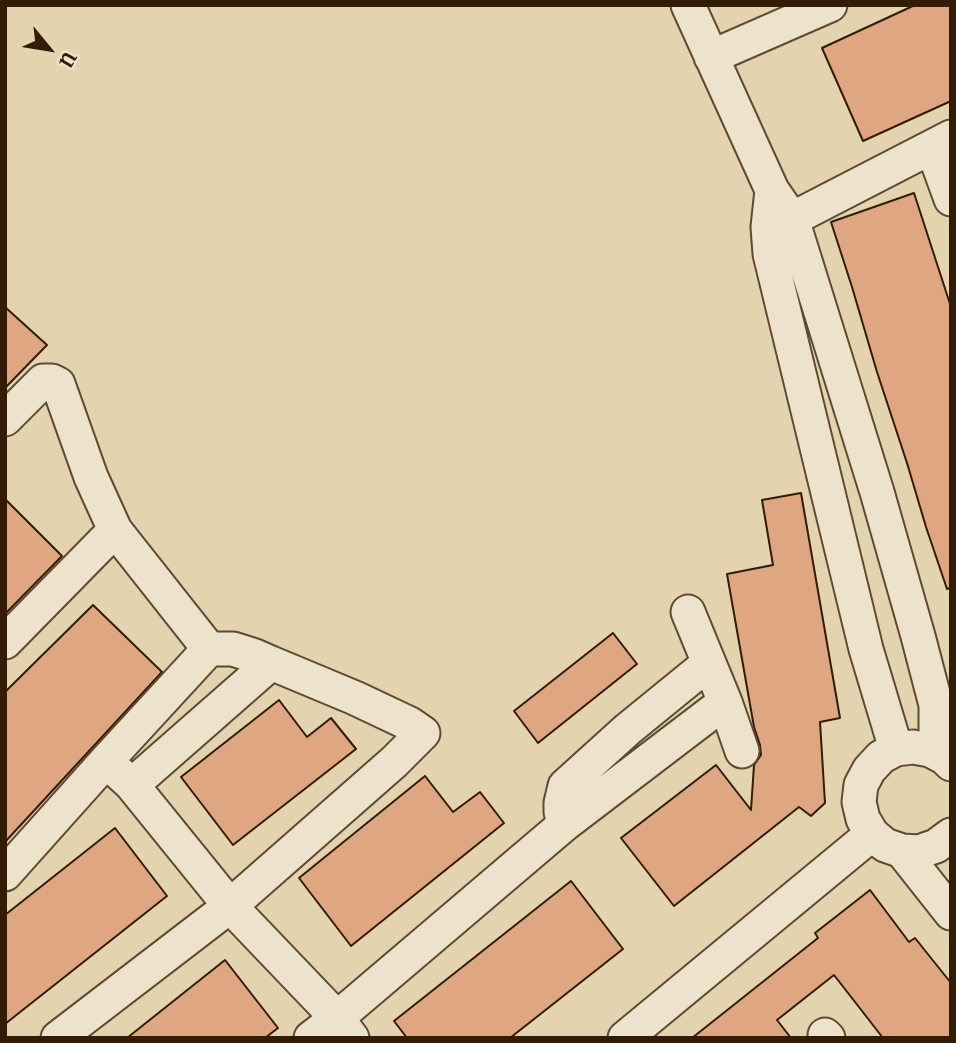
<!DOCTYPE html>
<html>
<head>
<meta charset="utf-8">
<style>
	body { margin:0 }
	#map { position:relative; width:956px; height:1043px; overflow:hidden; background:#e4d3af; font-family:"IM FELL French Canon",serif }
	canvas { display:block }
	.frame { position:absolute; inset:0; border:7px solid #321c06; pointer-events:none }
	.north { position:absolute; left:14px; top:14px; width:70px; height:70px; -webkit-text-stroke:5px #ede2cb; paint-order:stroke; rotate:120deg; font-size:19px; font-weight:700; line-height:28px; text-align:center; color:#321c06 }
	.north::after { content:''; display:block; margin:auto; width:24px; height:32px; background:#321c06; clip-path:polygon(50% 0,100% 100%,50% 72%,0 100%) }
</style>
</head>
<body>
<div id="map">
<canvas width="956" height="1043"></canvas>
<div class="frame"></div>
<div class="north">U</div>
</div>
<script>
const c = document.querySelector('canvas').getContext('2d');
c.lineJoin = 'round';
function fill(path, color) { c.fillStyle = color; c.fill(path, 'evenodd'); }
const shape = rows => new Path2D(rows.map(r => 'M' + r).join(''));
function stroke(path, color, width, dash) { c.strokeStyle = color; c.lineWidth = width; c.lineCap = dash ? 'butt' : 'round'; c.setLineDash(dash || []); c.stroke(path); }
const building = shape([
	[915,5,951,5,951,101,863,141,822,48,915,5],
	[914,193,951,307,951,588,947,589,926,527,907,463,877,372,852,287,831,222,914,193],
	[5,307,47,345,5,388,5,307],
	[801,493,840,718,820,722,825,803,811,816,799,807,674,906,621,838,716,765,751,810,754,765,761,755,760,745,754,727,727,574,773,565,762,500,801,493],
	[5,499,62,556,5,614,5,499],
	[93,605,162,672,5,842,5,692,93,605],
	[613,633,637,664,538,743,514,711,613,633],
	[279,700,307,737,331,718,356,749,233,845,181,777,279,700],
	[425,776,453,812,480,792,504,823,351,946,299,878,425,776],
	[115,828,167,896,5,1024,5,915,115,828],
	[571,881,623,949,510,1038,407,1038,394,1021,571,881],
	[870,890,909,942,915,938,951,983,951,1038,883,1038,834,975,777,1020,791,1038,692,1038,818,938,815,933,870,890],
	[225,960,278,1028,265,1038,127,1038,225,960]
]);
fill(building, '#dea681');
stroke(building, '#321c06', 2);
const minor = shape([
	[688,5,772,190,792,219,877,492,918,636,936,705,936,737,930,750],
	[711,57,830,5],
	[932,147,951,199],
	[772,190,768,227,770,254,866,649,896,749],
	[792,219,951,137],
	[5,419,43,381,52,381,58,384,91,477,115,530,209,649],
	[688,612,725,702,742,751],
	[5,642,115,530],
	[709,663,628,729,565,786,561,803,561,812,565,824,725,702],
	[951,764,945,758,930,750,913,747,896,749,881,757,869,770,861,785,859,802,863,819,872,834,885,845,902,851,919,852,936,846,951,835],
	[132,785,230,906,337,1018,352,1038],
	[902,851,951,913],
	[5,874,106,761,209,649,233,649,255,656,271,663,132,785,106,761],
	[825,1035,828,1038],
	[58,1038,230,906,394,762,423,733,410,724,355,698,271,663],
	[311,1038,337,1018,565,824],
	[625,1038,872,834]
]);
stroke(minor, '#5e4a30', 37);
stroke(minor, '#ede2cb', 33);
</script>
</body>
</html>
